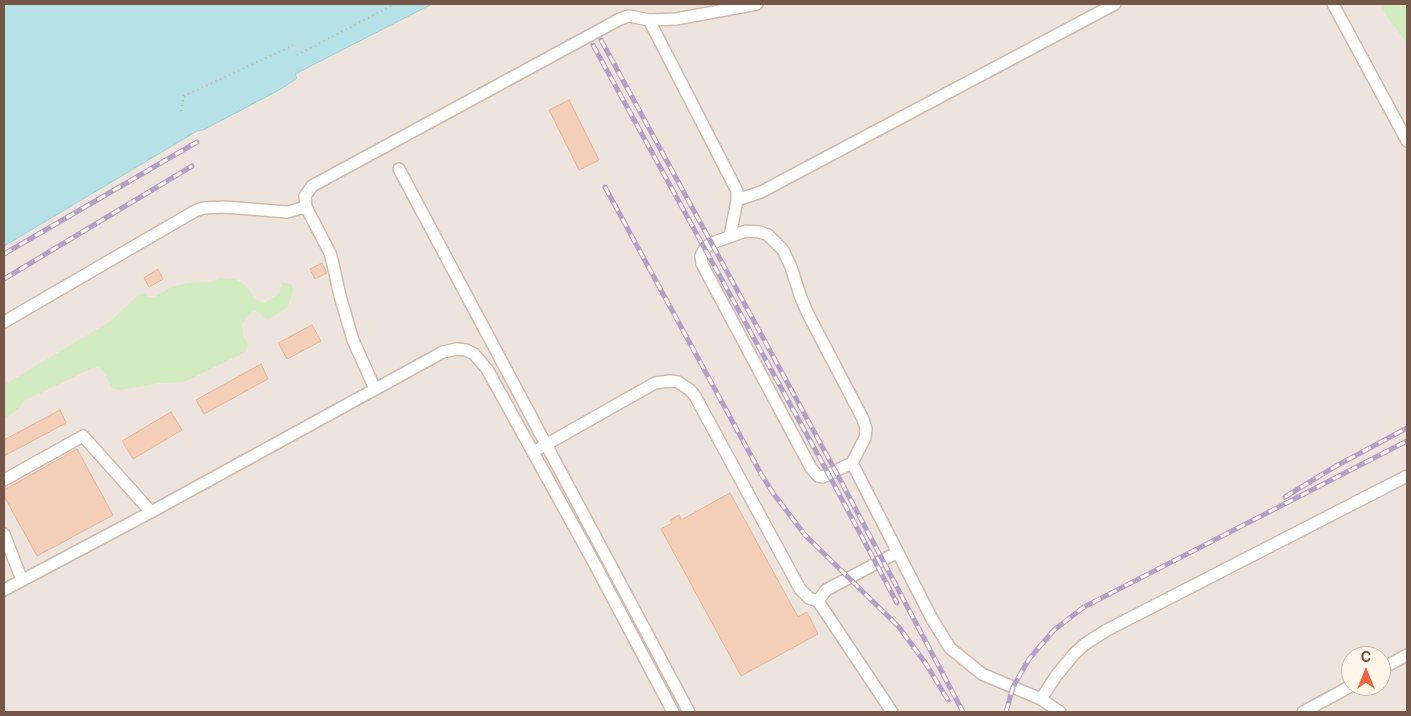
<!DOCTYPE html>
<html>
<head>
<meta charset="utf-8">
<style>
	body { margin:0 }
	#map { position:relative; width:1411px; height:716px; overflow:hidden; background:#fdf2e2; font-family:Inter,sans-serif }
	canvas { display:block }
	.frame { position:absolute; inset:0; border:5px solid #765747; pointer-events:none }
	.north { position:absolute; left:1341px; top:646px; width:50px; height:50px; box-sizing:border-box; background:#fff6e9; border:1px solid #c8b6a8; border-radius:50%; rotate:0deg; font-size:14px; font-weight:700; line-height:20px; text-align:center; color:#765747 }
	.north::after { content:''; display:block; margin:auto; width:18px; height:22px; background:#ed6541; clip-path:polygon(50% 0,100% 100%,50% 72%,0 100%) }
</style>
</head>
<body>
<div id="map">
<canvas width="1411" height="716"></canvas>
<div class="frame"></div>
<div class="north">С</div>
</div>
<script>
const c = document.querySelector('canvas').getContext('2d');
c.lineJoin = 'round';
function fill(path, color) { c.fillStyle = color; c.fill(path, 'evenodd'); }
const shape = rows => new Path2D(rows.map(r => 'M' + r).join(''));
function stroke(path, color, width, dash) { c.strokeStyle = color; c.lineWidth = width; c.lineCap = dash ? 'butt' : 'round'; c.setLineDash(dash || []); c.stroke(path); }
fill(shape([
	[370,4,1407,4,1407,712,4,712,4,246,197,131],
	[1351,656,1381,656,1381,686,1351,686]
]), '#ece4dd');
fill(shape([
	[1381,4,1407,4,1407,43,1386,15],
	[220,278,234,279,244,284,256,300,264,303,276,296,280,292,282,282,291,284,293,289,288,306,273,317,268,319,263,317,259,312,253,311,247,316,242,323,243,335,248,346,245,352,184,382,159,383,121,390,113,389,102,369,98,367,92,368,24,401,19,408,4,419,4,385,111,321,136,297,144,293,148,297,154,297,172,287,187,283,211,282]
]), '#d2ebc0');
const water = shape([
	[4,4,432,4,295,74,297,78,281,89,203,130,197,131,4,246,4,4]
]);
fill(water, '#b6e1e7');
stroke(water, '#9bd1da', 1);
const building = shape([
	[569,100,599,160,579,170,549,110,569,100],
	[322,263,327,273,315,279,310,269,322,263],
	[158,269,163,279,149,287,144,278,158,269],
	[312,325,321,341,287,359,278,343,312,325],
	[261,364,268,379,204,414,196,400,261,364],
	[60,410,66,423,4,456,4,440,60,410],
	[171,412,182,430,133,459,122,441,171,412],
	[77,449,113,515,37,556,4,496,4,490,77,449],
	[730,493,798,617,807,612,818,634,741,676,661,529,672,523,670,520,679,515,681,520,730,493]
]);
fill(building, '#f4cfb8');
stroke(building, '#e7b598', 1);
const minor = shape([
	[1333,4,1407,141],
	[649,20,737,191,737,200,730,236],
	[399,169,689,712],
	[737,200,761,192,1115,4],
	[746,231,760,232,768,235,783,250,791,267,801,298,808,314,863,419,866,429,865,438,852,463,823,477,818,476,811,468,702,264,701,256,705,248,712,243,746,231],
	[4,322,195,211,204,208,225,207,287,212,306,207],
	[375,389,353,340,340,296,333,264,330,253,306,207,305,196,312,186,620,19,629,16,649,20,676,19,757,4],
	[540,448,655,383,670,381,678,382,690,390,695,396,800,589,809,598,818,601,892,712],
	[852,463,932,619,950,648,982,674,1041,699,1060,712],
	[4,480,83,436,151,512],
	[4,534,22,580],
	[4,590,151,512,443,352,457,349,466,350,474,354,487,369,592,559,673,712],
	[818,601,826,590,898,552],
	[1381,669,1407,655],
	[1041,699,1056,676,1074,654,1085,644,1107,630,1407,476],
	[1303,712,1351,686]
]);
stroke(minor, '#d1bbab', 14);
stroke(shape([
	[297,55,395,4],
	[181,111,184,96,296,44]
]), '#d9b29b', 2, [1, 4]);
stroke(minor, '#fff', 11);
const rail = shape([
	[601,40,836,472,963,712],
	[593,45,829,475,897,603],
	[605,187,761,474,773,493,805,535,899,627,926,664,948,700],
	[4,254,197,142],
	[4,279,192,166],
	[1285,497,1336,466,1407,428],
	[1006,712,1013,687,1029,659,1054,630,1084,607,1407,441]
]);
stroke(rail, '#b4a0c7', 5);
stroke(rail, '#fff6e9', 3, [9]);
</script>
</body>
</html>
